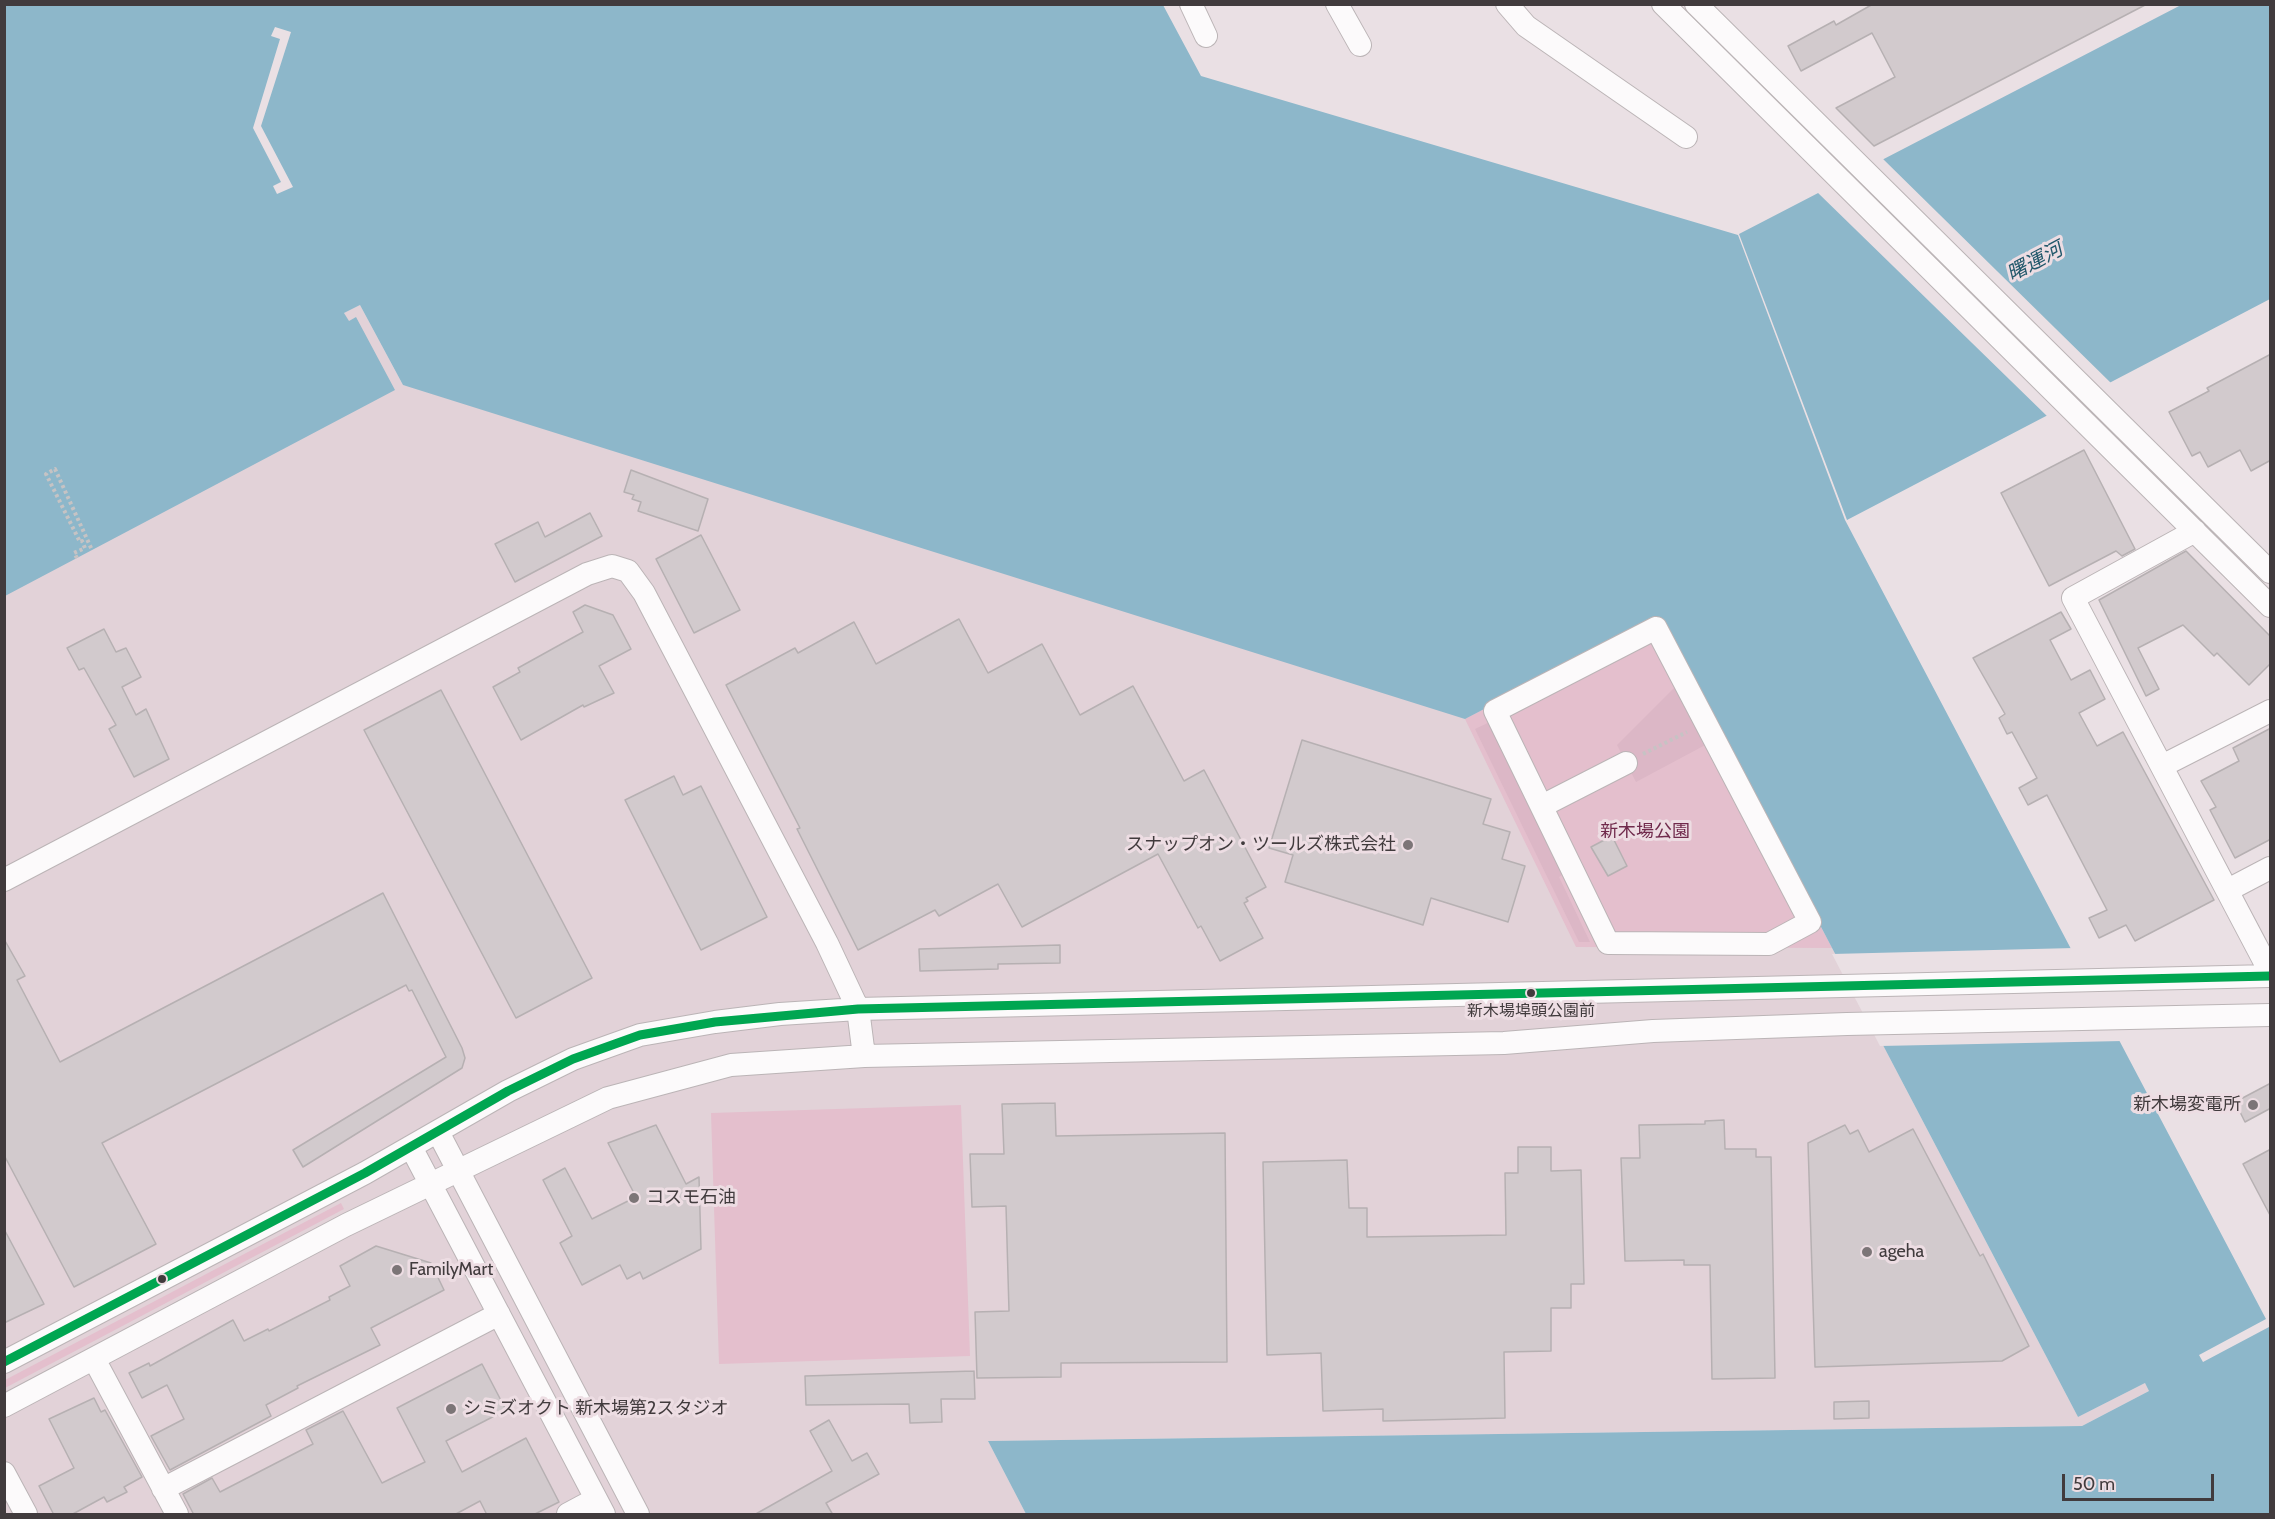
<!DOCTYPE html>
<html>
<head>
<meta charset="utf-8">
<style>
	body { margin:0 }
	#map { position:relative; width:2275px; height:1519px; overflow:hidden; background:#eae0e4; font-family:Cabin,sans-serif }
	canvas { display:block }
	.frame { position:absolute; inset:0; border:6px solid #413b3d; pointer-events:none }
	.scale { position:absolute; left:2062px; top:1474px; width:152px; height:27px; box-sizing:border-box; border:3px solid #413b3d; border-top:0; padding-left:8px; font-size:18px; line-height:21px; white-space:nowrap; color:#413b3d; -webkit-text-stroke:4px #eddde3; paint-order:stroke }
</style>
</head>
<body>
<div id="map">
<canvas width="2275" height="1519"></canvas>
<div class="frame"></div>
<div class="scale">50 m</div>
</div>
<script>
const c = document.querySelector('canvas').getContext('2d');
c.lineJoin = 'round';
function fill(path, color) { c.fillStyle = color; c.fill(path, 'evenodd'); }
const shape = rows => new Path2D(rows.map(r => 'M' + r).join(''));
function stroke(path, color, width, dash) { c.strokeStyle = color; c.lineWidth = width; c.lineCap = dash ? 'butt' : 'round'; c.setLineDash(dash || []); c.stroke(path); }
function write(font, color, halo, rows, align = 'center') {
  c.font = font + ' Cabin,"Noto Sans JP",sans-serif'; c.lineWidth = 6; c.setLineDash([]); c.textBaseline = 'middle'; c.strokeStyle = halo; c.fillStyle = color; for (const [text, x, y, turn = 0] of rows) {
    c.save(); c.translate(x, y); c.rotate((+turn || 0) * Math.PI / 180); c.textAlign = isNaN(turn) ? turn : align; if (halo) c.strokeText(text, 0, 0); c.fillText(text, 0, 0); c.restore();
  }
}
fill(shape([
	[360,305,403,385,1659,618,2078,1417,2145,1383,2149,1391,2082,1426,988,1441,1026,1514,5,1514,5,595,356,317,348,322,344,313]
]), '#e2d2d8');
fill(shape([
	[1659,618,1832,948,1576,947,1465,719],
	[961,1105,970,1356,719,1364,711,1113],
	[341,1203,344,1209,5,1388,5,1380]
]), '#e4bfcd');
fill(shape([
	[1678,684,1709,743,1636,782,1617,745],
	[1494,720,1568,871,1559,877,1590,942,1579,942,1475,729]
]), '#dcb7c6');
fill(shape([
	[5,5,1163,5,1201,76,1738,235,1845,520,2266,1319,2199,1355,2203,1362,2269,1327,2270,1330,2270,1514,1026,1514,988,1441,2082,1426,2149,1391,2145,1383,2078,1417,1659,618,1465,719,403,385,360,305,344,313,349,321,356,317,395,390,5,596],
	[2181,5,2270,5,2270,299,1847,520,1739,234]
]), '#8db7ca');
fill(shape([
	[275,27,291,32,261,126,293,187,277,194,273,186,281,182,253,128,280,39,271,36],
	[1881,157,2113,385,2049,418,1816,191],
	[2074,948,2123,1041,1880,1046,1832,954]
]), '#eae0e4');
const building = shape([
	[1873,4,2147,4,1874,146,1836,108,1895,77,1872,33,1801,71,1788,46,1834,21,1836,25,1873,4],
	[2271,354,2271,460,2251,471,2240,450,2208,467,2200,452,2192,456,2169,412,2209,391,2207,388,2271,354],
	[2084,450,2135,549,2122,556,2116,551,2049,586,2001,493,2084,450],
	[631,470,708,499,698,531,638,511,641,502,632,499,634,495,624,492,631,470],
	[590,513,602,536,515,582,495,544,538,522,545,537,590,513],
	[701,535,740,610,694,633,656,559,701,535],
	[2186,551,2271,637,2271,663,2249,685,2217,653,2214,656,2183,625,2138,648,2159,689,2146,696,2099,600,2186,551],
	[585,605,613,615,631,649,599,666,614,693,584,707,583,705,521,740,493,687,520,672,518,668,583,632,573,612,585,605],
	[2061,612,2071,629,2050,640,2071,680,2090,670,2105,699,2079,713,2097,746,2123,732,2214,900,2135,941,2126,925,2099,938,2089,918,2107,910,2047,795,2028,805,2019,788,2037,778,2012,732,2007,734,1999,718,2005,714,1973,658,2061,612],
	[959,619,988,673,1042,644,1080,715,1133,686,1184,781,1204,770,1266,887,1246,898,1248,901,1244,903,1263,938,1220,961,1201,926,1198,928,1158,854,1022,927,998,884,939,916,935,910,858,950,797,829,800,828,726,685,795,648,798,653,854,622,876,664,959,619],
	[104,629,116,652,126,648,141,677,122,687,136,715,146,709,169,759,134,777,109,729,116,725,84,668,79,670,67,648,104,629],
	[441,690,592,978,516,1018,364,730,441,690],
	[2271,728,2271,839,2235,858,2210,810,2216,807,2201,781,2239,761,2233,748,2271,728],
	[1302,740,1491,799,1483,824,1510,832,1502,859,1525,866,1508,922,1431,898,1423,925,1285,882,1293,855,1269,848,1302,740],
	[674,776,683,795,701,786,767,917,701,950,625,800,674,776],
	[1612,836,1627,866,1608,876,1591,847,1612,836],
	[383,893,462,1048,465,1058,462,1068,303,1167,293,1150,446,1057,412,990,409,991,406,985,102,1143,156,1244,74,1287,4,1155,4,939,25,976,17,980,60,1062,383,893],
	[1060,945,1060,963,998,964,998,969,920,971,919,949,1060,945],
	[2271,1083,2271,1108,2245,1122,2235,1102,2271,1083],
	[1055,1103,1056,1136,1225,1133,1227,1362,1061,1363,1061,1377,977,1378,975,1312,1009,1311,1006,1206,972,1207,970,1154,1004,1154,1002,1104,1055,1103],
	[1724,1120,1725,1149,1756,1149,1756,1157,1771,1157,1775,1378,1712,1379,1710,1265,1684,1265,1684,1260,1625,1261,1621,1158,1640,1158,1639,1125,1705,1124,1705,1121,1724,1120],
	[656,1125,686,1184,699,1177,701,1249,643,1279,640,1272,627,1279,620,1265,582,1285,560,1243,572,1236,543,1180,565,1168,592,1219,636,1197,608,1143,656,1125],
	[1845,1125,1850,1134,1858,1130,1869,1152,1913,1129,1980,1256,1983,1254,2029,1346,2002,1361,1815,1367,1808,1143,1845,1125],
	[1518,1147,1551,1147,1551,1171,1581,1170,1584,1284,1571,1284,1571,1308,1551,1308,1551,1351,1504,1352,1505,1418,1383,1421,1383,1409,1323,1411,1321,1353,1267,1355,1263,1162,1347,1160,1349,1208,1367,1208,1367,1237,1506,1235,1505,1173,1518,1173,1518,1147],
	[2271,1149,2271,1217,2243,1164,2271,1149],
	[4,1229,44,1304,4,1323,4,1229],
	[376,1246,431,1263,444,1290,371,1328,380,1345,297,1386,298,1388,266,1405,271,1416,170,1470,151,1436,184,1419,167,1385,142,1398,129,1373,149,1363,150,1366,233,1320,244,1341,268,1329,269,1331,330,1300,329,1297,350,1286,340,1266,376,1246],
	[482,1364,506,1410,446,1441,462,1472,526,1438,559,1502,533,1515,487,1515,480,1501,454,1515,194,1515,183,1494,212,1478,220,1492,313,1444,306,1430,343,1411,382,1483,425,1462,397,1408,482,1364],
	[974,1371,975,1399,941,1399,942,1422,910,1423,909,1404,806,1405,805,1376,974,1371],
	[94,1398,101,1412,105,1410,142,1477,124,1487,127,1492,107,1502,104,1497,71,1515,54,1515,39,1486,74,1468,49,1419,94,1398],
	[1869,1401,1869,1418,1834,1419,1834,1402,1869,1401],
	[829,1420,852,1461,867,1453,879,1474,826,1503,833,1515,754,1515,832,1471,810,1431,829,1420]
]);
fill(building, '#d2cacd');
stroke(building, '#b6b0b2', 1.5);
const minor = shape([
	[1191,4,1206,36],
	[1337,4,1360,45],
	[1507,4,1526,26,1686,137],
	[1663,4,2270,606],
	[1696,4,2270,572],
	[2195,531,2073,598,2270,972],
	[1656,628,1810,922,1769,944,1608,943,1495,711,1656,628],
	[2162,766,2270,711],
	[1542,806,1626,763],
	[4,880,587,574,612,566,628,571,644,593,827,943,858,1009,864,1056],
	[2228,890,2270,868],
	[438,1132,638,1514],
	[411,1147,604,1514],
	[94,1359,177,1514],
	[4,1362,365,1173,508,1091,573,1059,640,1035,715,1022,780,1014,858,1009,2270,976],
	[4,1406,346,1225,608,1098,731,1065,864,1056,1504,1043,1653,1031,1847,1024,2270,1015],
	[4,1473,26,1514],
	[163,1489,499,1314],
	[568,1514,596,1499]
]);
stroke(minor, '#bbb4b6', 24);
stroke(shape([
	[77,558,74,553,85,548,82,541,80,542,46,474,55,469,92,550],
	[1643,754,1687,732]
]), '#c6c3c4', 4, [3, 3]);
stroke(minor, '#fcfafb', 22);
stroke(shape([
	[4,1362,365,1173,508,1091,573,1059,640,1035,715,1022,858,1009,2270,976]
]), '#00a651', 9);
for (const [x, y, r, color] of [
	[1408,845,6,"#7c7577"],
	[1531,993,5,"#413b3d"],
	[2253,1105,6,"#7c7577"],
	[634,1198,6,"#7c7577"],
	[1867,1252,6,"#7c7577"],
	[397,1270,6,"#7c7577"],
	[162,1279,5,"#413b3d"],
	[451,1409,6,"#7c7577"]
]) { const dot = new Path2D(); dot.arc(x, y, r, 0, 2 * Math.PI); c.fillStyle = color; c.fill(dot); stroke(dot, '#eddde3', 2); }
write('16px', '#413b3d', '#eddde3', [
	["新木場埠頭公園前",1531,1011]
]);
write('18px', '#702a4c', '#eddde3', [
	["新木場公園",1645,832]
]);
write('18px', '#413b3d', '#eddde3', [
	["スナップオン・ツールズ株式会社",1396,845,"right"],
	["新木場変電所",2241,1105,"right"],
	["コスモ石油",646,1198],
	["ageha",1879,1252],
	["FamilyMart",409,1270],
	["シミズオクト 新木場第2スタジオ",463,1409]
], 'left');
write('italic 20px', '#22586b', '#eddde3', [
	["曙運河",2035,262,-28]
]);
</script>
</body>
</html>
